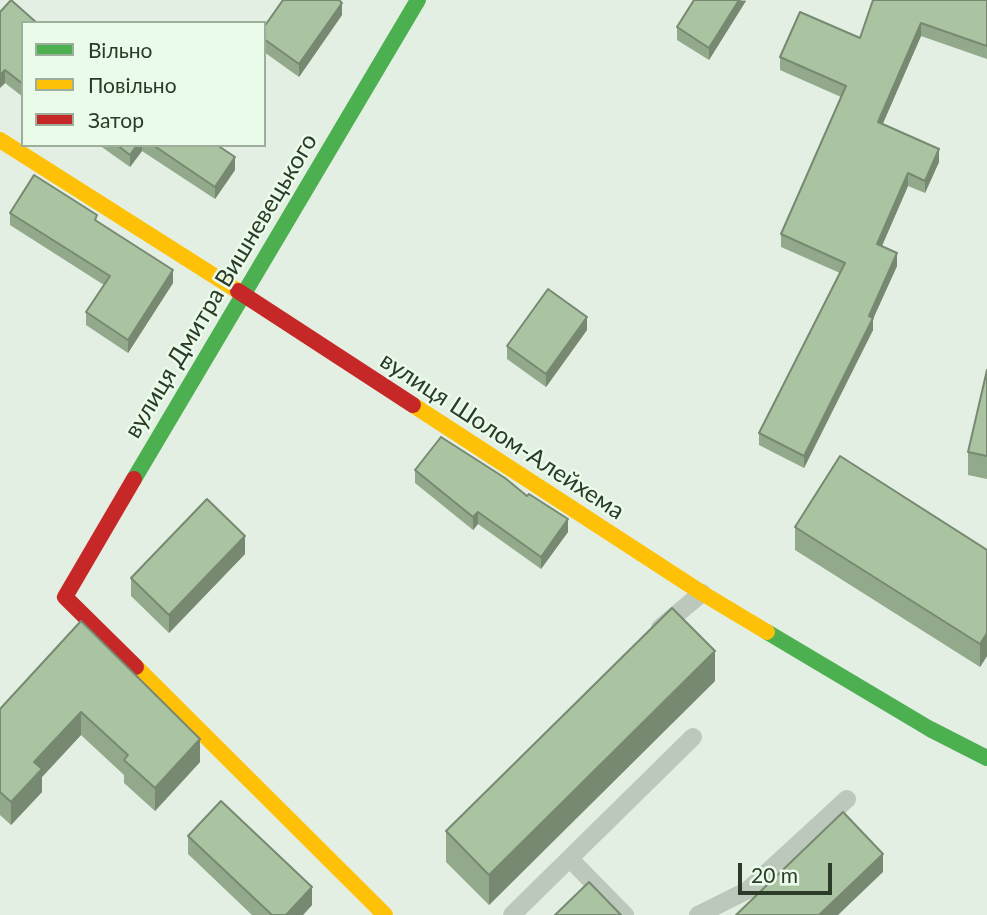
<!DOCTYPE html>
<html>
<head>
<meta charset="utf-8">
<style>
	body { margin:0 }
	#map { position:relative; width:987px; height:915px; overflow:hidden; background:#e2efe2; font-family:Lato,sans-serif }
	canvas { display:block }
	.legend { position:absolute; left:21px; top:21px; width:245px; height:126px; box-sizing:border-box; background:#eafbea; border:2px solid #9eae9c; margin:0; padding:9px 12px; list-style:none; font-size:21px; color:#2c3a28 }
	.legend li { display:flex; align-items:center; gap:14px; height:35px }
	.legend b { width:35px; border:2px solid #9eae9c }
	.scale { position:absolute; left:738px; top:863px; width:94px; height:32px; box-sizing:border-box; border:4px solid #2c3a28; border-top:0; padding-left:9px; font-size:21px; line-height:24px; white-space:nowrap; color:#2c3a28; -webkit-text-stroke:5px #eafbea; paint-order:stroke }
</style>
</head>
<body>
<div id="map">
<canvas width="987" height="915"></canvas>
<ul class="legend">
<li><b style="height:9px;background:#4caf50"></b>Вільно</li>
<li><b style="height:9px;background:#ffc107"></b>Повільно</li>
<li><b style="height:9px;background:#c62828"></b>Затор</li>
</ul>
<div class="scale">20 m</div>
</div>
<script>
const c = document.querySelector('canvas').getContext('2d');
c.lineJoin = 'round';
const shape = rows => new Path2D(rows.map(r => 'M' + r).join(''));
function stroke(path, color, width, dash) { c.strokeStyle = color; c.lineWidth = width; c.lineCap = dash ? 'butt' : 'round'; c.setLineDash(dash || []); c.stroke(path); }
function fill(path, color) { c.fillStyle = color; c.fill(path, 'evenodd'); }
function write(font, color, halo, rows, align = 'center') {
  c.font = font + ' Lato,sans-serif'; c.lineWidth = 5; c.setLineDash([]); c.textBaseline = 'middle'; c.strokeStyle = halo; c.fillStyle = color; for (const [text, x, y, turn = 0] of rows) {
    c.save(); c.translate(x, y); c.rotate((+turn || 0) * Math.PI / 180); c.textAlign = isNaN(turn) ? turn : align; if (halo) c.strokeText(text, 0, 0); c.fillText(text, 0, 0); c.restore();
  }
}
stroke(shape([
	[660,628,702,593],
	[570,859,625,915],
	[512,915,693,737],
	[698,915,748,890,847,799]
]), '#bcc8bb', 18);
stroke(shape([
	[134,479,418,0],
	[767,632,930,729,987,758]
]), '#4caf50', 16);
stroke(shape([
	[0,140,238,291],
	[413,405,702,593,767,632],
	[136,667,385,915]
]), '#ffc107', 16);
stroke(shape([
	[238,291,413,405],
	[134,479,65,597,136,667]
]), '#c62828', 16);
fill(shape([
	[746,0,709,60,677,40,677,27],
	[987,0,987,59,921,36,882,125,939,162,925,193,908,186,882,246,897,266,873,319,873,330,804,468,759,445,759,433,840,273,781,247,781,234,841,97,780,70,780,57,860,38],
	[0,12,23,23,23,97,5,83,0,87],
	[342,15,299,77,264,52,264,27],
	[99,145,217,145,235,170,215,199,142,151,130,167],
	[10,213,97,221,173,283,128,353,86,325,86,312,104,285,10,225],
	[587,330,546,387,507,359,507,346],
	[987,370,987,479,968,475,968,452],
	[415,470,568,532,541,569,478,524,473,530,415,483],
	[795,527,987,550,987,656,980,667,795,550],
	[245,554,169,633,131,596,131,578],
	[81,621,200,762,155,811,124,783,124,775,81,735,42,777,42,792,11,825,0,815,0,709],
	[715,681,489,905,446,862,446,831],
	[188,836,312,905,303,915,252,915,188,854]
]), '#92a98b');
fill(shape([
	[739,0,746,1,709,60,709,48],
	[342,3,342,15,299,77,299,64],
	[921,23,921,36,878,135,878,122],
	[5,70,5,83,0,88,0,75],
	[137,145,142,145,142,151,130,167,130,155],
	[939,149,939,162,925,193,925,181],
	[235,157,235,170,215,199,215,187],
	[908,173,908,186,877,257,877,244],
	[897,253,897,266,873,319,873,330,804,468,804,456,869,316],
	[173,270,173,283,128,353,128,340],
	[587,317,587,330,546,387,546,374],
	[478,512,478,524,473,530,473,517],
	[568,519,568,532,541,569,541,557],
	[245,536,245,554,169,633,169,615],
	[987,633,987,656,980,667,980,644],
	[715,651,715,681,489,905,489,875],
	[81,712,81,735,42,777,42,792,11,825,11,802,34,762],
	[200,739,200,762,155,811,155,788],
	[883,854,883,872,838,915,819,915],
	[312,887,312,905,303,915,286,915]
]), '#778971');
const building = shape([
	[11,0,37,23,23,23,23,84,5,70,0,75,0,12,11,0],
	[283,0,339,0,342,3,299,64,264,39,264,27,283,0],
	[694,0,739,0,709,48,677,27,694,0],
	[873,0,987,0,987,46,921,23,878,122,939,149,925,181,908,173,877,244,897,253,869,316,873,318,804,456,759,433,845,263,781,234,846,86,780,57,800,12,860,38,873,0],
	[117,145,137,145,130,155,117,145],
	[153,145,217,145,235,157,215,187,153,145],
	[34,175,97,215,95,220,173,270,128,340,86,312,110,276,10,213,34,175],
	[548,289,587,317,546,374,507,346,548,289],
	[987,370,987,456,968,452,987,370],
	[441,437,505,478,527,496,529,494,568,519,541,557,478,512,473,517,415,470,441,437],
	[840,456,987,550,987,633,980,644,795,527,840,456],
	[207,499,245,536,169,615,131,578,207,499],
	[672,608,715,651,489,875,446,831,672,608],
	[81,621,200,739,155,788,124,760,128,755,81,712,34,762,42,769,11,802,0,792,0,709,81,621],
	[221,801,312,887,286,915,272,915,188,836,221,801],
	[843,812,883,854,819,915,736,915,843,812],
	[589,882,621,915,555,915,589,882]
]);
fill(building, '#aac4a2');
stroke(building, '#778971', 2);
write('24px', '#2c3a28', '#eafbea', [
	["вулиця Дмитра Вишневецького",221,286,-59],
	["вулиця Шолом-Алейхема",502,436,33]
]);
</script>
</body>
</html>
